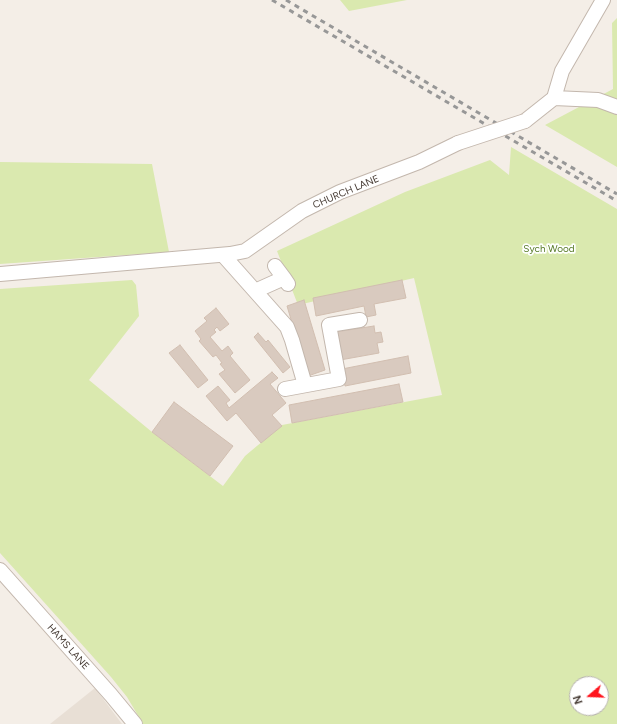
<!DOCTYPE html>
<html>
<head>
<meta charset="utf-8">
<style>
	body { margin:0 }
	#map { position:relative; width:617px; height:724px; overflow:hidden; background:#f4eee7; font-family:Figtree,sans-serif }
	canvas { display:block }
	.north { position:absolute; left:569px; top:676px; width:40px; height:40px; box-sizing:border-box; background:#fff; border:1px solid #b6b1af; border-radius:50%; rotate:251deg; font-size:11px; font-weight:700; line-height:16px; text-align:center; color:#483d36 }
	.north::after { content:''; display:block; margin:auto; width:14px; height:18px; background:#ff141d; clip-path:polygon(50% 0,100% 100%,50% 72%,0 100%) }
</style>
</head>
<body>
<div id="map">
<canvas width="617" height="724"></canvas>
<div class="north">N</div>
</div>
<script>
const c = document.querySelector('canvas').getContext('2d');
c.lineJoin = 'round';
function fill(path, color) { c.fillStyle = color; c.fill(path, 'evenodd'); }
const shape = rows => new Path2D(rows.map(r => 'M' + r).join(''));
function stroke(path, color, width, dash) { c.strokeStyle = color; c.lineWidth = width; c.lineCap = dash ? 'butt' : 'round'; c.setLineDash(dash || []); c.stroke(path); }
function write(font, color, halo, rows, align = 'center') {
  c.font = font + ' Figtree,sans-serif'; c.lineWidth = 3.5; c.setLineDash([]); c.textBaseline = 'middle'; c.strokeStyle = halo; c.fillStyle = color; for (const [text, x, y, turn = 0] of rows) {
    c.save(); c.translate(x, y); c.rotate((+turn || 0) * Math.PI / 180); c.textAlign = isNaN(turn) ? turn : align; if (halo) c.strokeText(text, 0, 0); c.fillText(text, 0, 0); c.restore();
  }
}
fill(shape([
	[95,688,122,724,37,724,50,724]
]), '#e8dfd5');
fill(shape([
	[340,0,407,0,349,11],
	[617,18,617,167,545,125,613,89,612,23],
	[511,147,617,209,617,724,143,724,127,697,111,677,0,553,0,289,132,280,136,285,139,316,89,380,152,432,223,486,245,456,282,425,442,395,414,278,298,305,277,251,405,192,490,160,509,175],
	[577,684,601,684,601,708,577,708],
	[0,162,152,164,169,252,0,264]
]), '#dae9af');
const building = shape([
	[402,280,406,298,374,304,376,315,366,317,364,306,316,316,313,298,402,280],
	[304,300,325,370,308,376,287,306,304,300],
	[216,308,229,324,220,331,217,327,214,330,216,332,210,337,222,351,228,346,233,353,230,356,250,380,235,393,219,374,225,370,220,364,222,363,216,355,213,357,199,341,201,339,195,331,207,321,204,318,216,308],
	[374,326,375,333,381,332,383,342,377,343,379,353,340,360,335,332,374,326],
	[258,333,266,342,268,340,290,367,283,373,254,337,258,333],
	[180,345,208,380,198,388,169,353,180,345],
	[408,356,411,373,345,386,342,369,408,356],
	[272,372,278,378,270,384,286,403,272,415,282,426,261,443,236,413,227,421,206,396,218,386,230,400,226,403,229,408,272,372],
	[399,384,403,402,292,423,289,405,399,384],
	[174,402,233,446,210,476,152,432,174,402]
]);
fill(building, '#d9cabf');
stroke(building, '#d1beb0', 1);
const minor = shape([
	[554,98,598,100,617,107],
	[525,121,554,98,562,71,603,0],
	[223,255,287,327,292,340,305,385],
	[275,266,284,278],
	[0,274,230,254,245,251,302,211,340,192,419,162,458,143],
	[255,291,284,278,288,284],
	[285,389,339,379,329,325,360,320],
	[0,570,111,695,135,724]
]);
stroke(minor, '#c3b7ad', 16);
stroke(minor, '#fff', 14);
stroke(shape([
	[272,0,617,201],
	[286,0,617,194]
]), '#979797', 3, [5, 5]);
const minorBridge = shape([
	[458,143,525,121]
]);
stroke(minorBridge, '#c3b7ad', 16, []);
stroke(minorBridge, '#fff', 14);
write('10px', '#483d36', '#fff', [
	["CHURCH LANE",346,192,-23],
	["HAMS LANE",68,647,48]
]);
write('10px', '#577b27', '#fff', [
	["Sych Wood",549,249]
]);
</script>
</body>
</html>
